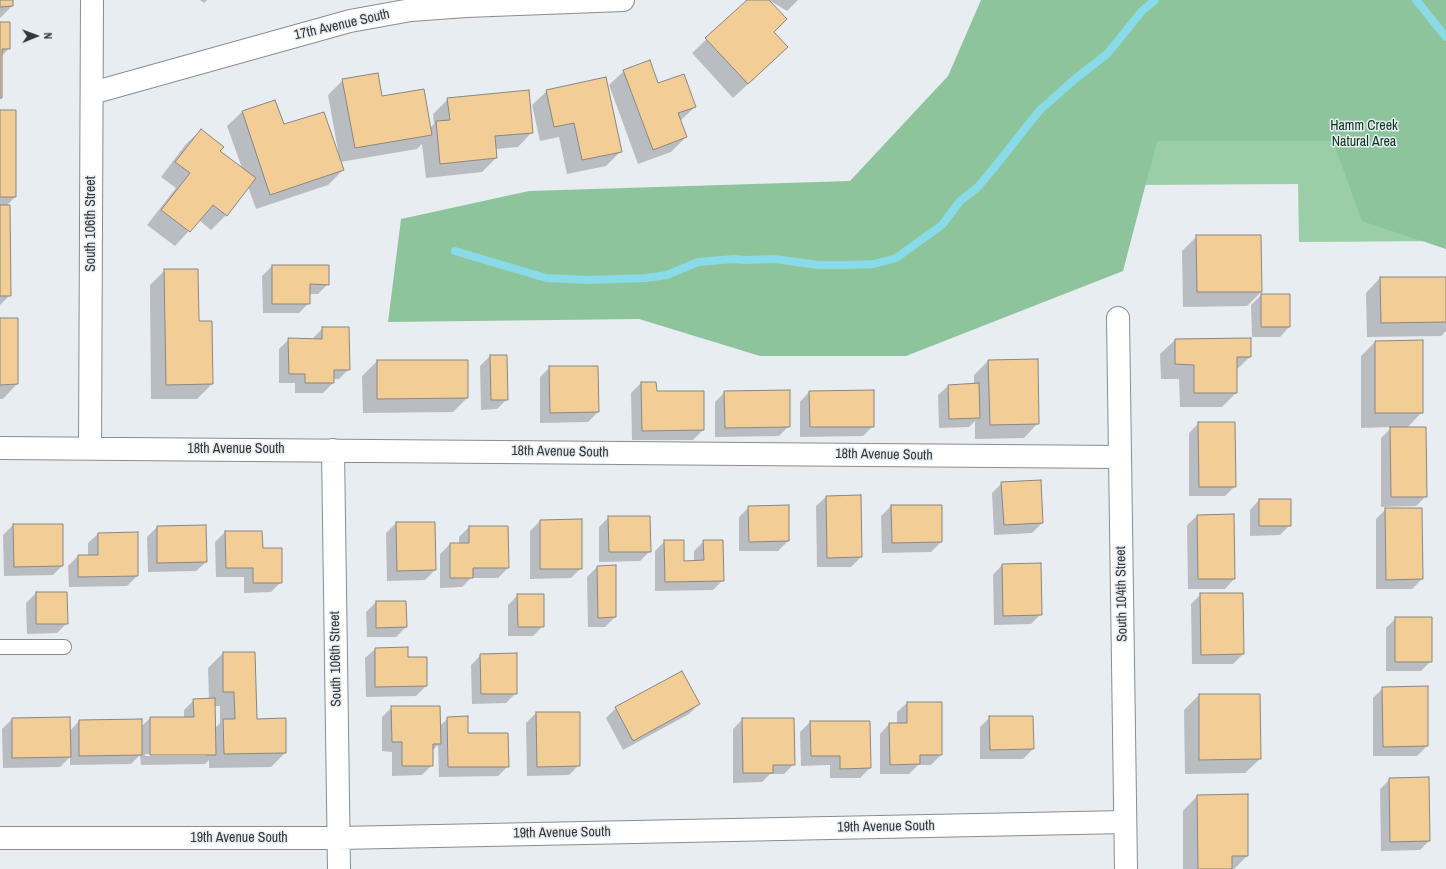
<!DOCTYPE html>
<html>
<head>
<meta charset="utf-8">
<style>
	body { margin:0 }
	#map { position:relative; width:1446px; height:869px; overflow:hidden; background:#e8edf2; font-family:"Archivo Narrow",sans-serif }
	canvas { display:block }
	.north { position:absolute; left:16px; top:16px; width:40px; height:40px; -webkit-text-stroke:3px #e8edf2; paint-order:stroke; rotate:89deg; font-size:11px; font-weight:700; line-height:16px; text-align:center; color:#343637 }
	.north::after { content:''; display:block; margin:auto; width:14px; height:18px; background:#343637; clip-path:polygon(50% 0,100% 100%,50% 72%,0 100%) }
</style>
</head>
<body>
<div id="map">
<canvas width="1446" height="869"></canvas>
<div class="north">N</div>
</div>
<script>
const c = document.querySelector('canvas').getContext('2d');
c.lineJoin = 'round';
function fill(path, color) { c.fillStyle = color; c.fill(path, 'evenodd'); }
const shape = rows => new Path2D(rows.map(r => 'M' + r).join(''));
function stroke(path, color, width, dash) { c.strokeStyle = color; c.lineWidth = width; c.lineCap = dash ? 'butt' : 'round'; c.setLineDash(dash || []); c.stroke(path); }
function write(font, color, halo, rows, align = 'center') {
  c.font = font + ' "Archivo Narrow",sans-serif'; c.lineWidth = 3; c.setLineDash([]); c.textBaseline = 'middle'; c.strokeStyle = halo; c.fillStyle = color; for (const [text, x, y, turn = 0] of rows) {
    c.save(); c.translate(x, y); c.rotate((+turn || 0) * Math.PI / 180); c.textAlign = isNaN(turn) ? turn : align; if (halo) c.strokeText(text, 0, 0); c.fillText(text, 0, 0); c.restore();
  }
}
fill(shape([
	[1446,51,1446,241,1299,242,1298,184,1136,185,1135,54]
]), '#99cea7');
fill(shape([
	[981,0,1446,0,1446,249,1362,221,1333,141,1157,141,1123,271,906,356,760,356,639,319,388,322,401,219,529,191,850,181,948,76]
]), '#8dc49c');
fill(shape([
	[0,0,12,0,12,6,0,18],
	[200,0,207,0,204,3],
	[748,0,768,0,773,32,772,62,733,98,692,53],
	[769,0,798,0,787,11],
	[0,23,9,48,1,57,1,97,0,99],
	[624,71,658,84,695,107,680,121,686,137,671,152,638,164,609,85],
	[343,80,381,97,430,128,434,124,433,114,448,99,532,132,518,147,496,149,496,158,482,172,426,178,422,144,417,149,340,162,343,170,328,185,256,209,248,187,226,215,211,230,199,220,175,246,147,225,176,188,161,177,186,144,201,130,219,151,242,168,227,126,242,112,275,102,283,126,339,156,328,95],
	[547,91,621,151,606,166,567,174,559,137,540,141,532,105],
	[0,111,15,197,6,206,10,295,0,305],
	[1197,236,1261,292,1247,306,1183,307,1182,251],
	[272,266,328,284,318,294,309,294,309,303,299,313,263,313,262,276],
	[165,270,198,322,212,384,197,399,151,399,150,285],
	[1380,278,1446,278,1446,331,1441,336,1367,337,1366,293],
	[1261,295,1289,327,1280,337,1252,337,1251,305],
	[0,319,17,319,17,384,3,399,0,399],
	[323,328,349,369,339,379,333,379,333,383,323,393,295,393,295,383,279,383,279,349,289,339,313,340,313,338],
	[1250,339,1250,357,1236,370,1236,393,1222,407,1180,407,1179,379,1161,379,1160,354,1175,340],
	[1375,342,1422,412,1407,428,1426,496,1416,506,1381,507,1381,438,1392,427,1361,428,1361,356],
	[490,356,506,356,507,399,497,409,481,410,480,366],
	[377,361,467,361,467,398,453,412,363,413,362,376],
	[988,361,1038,423,1024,438,975,439,975,421,969,427,939,428,938,395,948,386,974,385,974,375],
	[550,367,598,412,588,422,540,423,540,377],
	[641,383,656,392,703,430,693,440,632,440,631,393],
	[725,392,789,426,779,436,715,437,715,402],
	[809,392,873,426,863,436,800,437,800,402],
	[1199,423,1235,486,1225,496,1189,496,1189,433],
	[1002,483,1042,523,1032,533,994,535,992,493],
	[826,497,861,557,851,567,817,567,816,506],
	[1259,500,1290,525,1280,535,1250,536,1250,510],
	[891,506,941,542,931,552,882,553,881,516],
	[749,507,788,541,778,551,739,551,739,517],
	[1386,509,1422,579,1412,589,1376,589,1376,519],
	[1197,516,1234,579,1225,589,1188,589,1187,525],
	[609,517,650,551,640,561,599,562,599,527],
	[540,521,581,568,571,578,530,579,530,531],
	[396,523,435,570,425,580,387,581,386,533],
	[13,525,62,566,53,575,4,576,3,535],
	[157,527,206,562,196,571,148,572,147,537],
	[469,527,508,568,498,578,471,578,462,587,440,588,440,554,450,544,459,544,459,537],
	[225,532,262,549,281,582,271,592,244,593,244,577,216,577,215,542],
	[98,534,137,576,127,586,69,587,68,566,78,556,88,556,88,543],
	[665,541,683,562,694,562,694,551,704,541,723,580,713,590,655,591,655,551],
	[1002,565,1041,614,1031,624,994,625,993,575],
	[597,567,615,617,605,627,588,627,587,577],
	[36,593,66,593,67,623,57,633,27,634,26,603],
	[1201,594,1243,654,1233,664,1192,664,1191,604],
	[518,595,543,626,533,636,508,636,508,605],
	[376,602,406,627,396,637,367,637,366,612],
	[1396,618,1431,661,1421,671,1386,671,1386,628],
	[407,648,407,658,426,686,416,696,366,697,365,658,375,649],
	[223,653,256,720,285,753,271,767,209,768,209,760,205,764,141,765,140,755,131,764,70,765,70,757,60,767,3,768,2,729,12,719,69,718,70,731,79,721,141,727,150,718,184,718,184,710,194,700,209,699,208,668],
	[214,706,220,706,220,723,214,729],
	[145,754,206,754,206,756,145,756],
	[481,655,516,693,506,703,472,704,471,665],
	[1383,688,1427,746,1417,756,1373,756,1373,698],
	[1199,695,1260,759,1245,773,1185,774,1184,710],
	[907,703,941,703,941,755,931,765,918,765,909,774,880,774,880,734,889,724,897,724,897,712],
	[699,704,689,714,623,750,606,718,616,708],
	[392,707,440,726,448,718,508,766,498,776,439,777,438,745,432,751,432,765,422,775,392,776,392,752,382,751,382,717],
	[536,713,579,765,569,775,527,776,526,723],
	[990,717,1033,749,1023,759,980,759,980,727],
	[743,719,794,764,784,774,770,774,762,782,733,783,733,729],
	[810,722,869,722,870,768,860,778,830,778,830,765,801,766,800,732],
	[1390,779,1429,841,1420,850,1381,851,1380,789],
	[1197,796,1247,856,1234,869,1183,869,1183,811]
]), '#0003');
stroke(shape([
	[1416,0,1446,37],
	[455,251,546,278,589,280,646,278,667,275,698,262,734,259,746,260,774,259,819,265,849,265,874,264,896,258,942,225,960,201,977,188,993,169,1039,111,1075,79,1107,54,1142,11,1155,0]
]), '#89dbe8', 8);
const building = shape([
	[0,0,13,0,13,6,0,7,0,0],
	[747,0,769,0,787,19,774,32,788,47,748,84,705,38,747,0],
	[0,22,10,22,10,49,2,49,2,98,0,98,0,22],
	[650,60,658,83,684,74,696,107,678,113,687,137,653,150,623,70,650,60],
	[378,73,382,96,424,89,432,135,355,148,342,79,378,73],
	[606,77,622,152,582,160,574,123,554,127,546,90,606,77],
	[529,90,533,133,495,136,497,158,440,164,436,121,450,120,447,98,529,90],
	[275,100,284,124,324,112,344,170,270,195,242,111,275,100],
	[0,110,16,110,16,197,0,197,0,110],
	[201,129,224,147,220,151,256,178,227,216,213,205,190,232,161,210,190,173,175,162,201,129],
	[0,205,10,205,11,296,0,296,0,205],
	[1196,235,1261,235,1262,292,1197,292,1196,235],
	[272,265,329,265,329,285,310,284,310,304,272,304,272,265],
	[164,269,198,269,199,321,212,321,213,384,166,385,164,269],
	[1380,277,1446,277,1446,322,1381,323,1380,277],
	[1261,294,1290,294,1290,327,1261,327,1261,294],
	[0,318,18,318,18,384,0,385,0,318],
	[322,327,349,327,350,370,334,370,334,383,305,383,305,374,289,374,288,338,322,339,322,327],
	[1251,338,1251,357,1237,357,1237,393,1194,393,1194,365,1175,364,1175,339,1251,338],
	[1423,340,1423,413,1375,413,1375,341,1423,340],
	[490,355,507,355,508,400,491,400,490,355],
	[1038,359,1039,424,990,425,988,360,1038,359],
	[377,360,468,360,468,398,377,399,377,360],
	[549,366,598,366,599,412,550,413,549,366],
	[641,382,656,382,657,391,704,391,704,430,642,431,641,382],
	[979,383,980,418,949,419,948,385,979,383],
	[790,390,790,427,725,428,724,391,790,390],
	[874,390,874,427,810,427,809,391,874,390],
	[1198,422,1235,422,1236,487,1199,487,1198,422],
	[1390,427,1426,427,1427,497,1391,497,1390,427],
	[1041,480,1043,523,1004,525,1001,482,1041,480],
	[861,495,862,557,827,558,826,496,861,495],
	[1259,499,1291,499,1291,526,1259,526,1259,499],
	[789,505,789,541,749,542,748,506,789,505],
	[891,505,942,505,942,542,892,543,891,505],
	[1385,508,1422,508,1423,579,1386,580,1385,508],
	[1234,514,1235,579,1198,579,1197,515,1234,514],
	[608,516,650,516,651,552,609,552,608,516],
	[582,519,582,569,540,569,540,520,582,519],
	[396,522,435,522,436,570,397,571,396,522],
	[13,524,63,524,63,566,14,567,13,524],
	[206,525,207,562,157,563,157,526,206,525],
	[469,526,508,526,509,568,473,568,473,578,450,578,450,543,469,543,469,526],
	[225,531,262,531,263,548,282,548,282,583,253,583,253,568,226,568,225,531],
	[138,532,138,576,78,577,78,555,98,555,98,533,138,532],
	[664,540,684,540,684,561,704,560,703,540,723,540,724,581,665,582,664,540],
	[1041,563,1042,615,1003,616,1002,564,1041,563],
	[616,565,616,617,598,618,597,566,616,565],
	[36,592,67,592,68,624,36,624,36,592],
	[1200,593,1243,593,1244,654,1201,655,1200,593],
	[517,594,544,594,544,627,518,627,517,594],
	[376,601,406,601,407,627,376,628,376,601],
	[1395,617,1432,617,1432,662,1395,662,1395,617],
	[408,647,408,657,427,657,427,686,375,687,375,648,408,647],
	[223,652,255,652,257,719,286,718,286,753,224,754,223,719,235,719,234,692,223,692,223,652],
	[517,653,517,694,481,694,480,654,517,653],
	[682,671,700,704,633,741,615,707,682,671],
	[1428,686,1428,746,1383,747,1382,687,1428,686],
	[1199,694,1260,694,1261,759,1199,760,1199,694],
	[215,698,216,755,150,755,150,717,194,717,193,699,215,698],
	[907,702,942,702,942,755,920,755,920,764,890,765,889,723,907,723,907,702],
	[391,706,440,706,441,744,433,744,433,766,402,766,402,742,392,742,391,706],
	[536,712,580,712,580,766,537,767,536,712],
	[468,716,468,733,508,733,509,767,448,767,447,717,468,716],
	[989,716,1033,716,1034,749,990,750,989,716],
	[70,717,71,757,12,758,12,718,70,717],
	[742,718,794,718,795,765,773,765,773,773,743,773,742,718],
	[142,719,142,755,79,756,79,720,142,719],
	[810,721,870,721,871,768,840,769,840,756,811,756,810,721],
	[1429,777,1430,841,1390,842,1389,778,1429,777],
	[1248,794,1248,856,1232,856,1232,869,1198,869,1197,795,1248,794]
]);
fill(building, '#f2cd96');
stroke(building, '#8a8681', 1);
const lane = shape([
	[0,647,64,647]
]);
const street = shape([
	[92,93,350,21,411,10,466,6,623,0],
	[1118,318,1126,869],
	[0,448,1120,457],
	[90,448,92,0],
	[333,450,339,869],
	[0,838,339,838,1125,822]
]);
stroke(lane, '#898d92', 16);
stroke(street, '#898d92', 24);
stroke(lane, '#fff', 14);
stroke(street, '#fff', 22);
write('14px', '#343637', '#e8edf2', [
	["17th Avenue South",342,25,-13],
	["South 106th Street",91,224,-90],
	["18th Avenue South",236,449],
	["18th Avenue South",560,452,1],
	["18th Avenue South",884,455,1],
	["South 104th Street",1122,594,-91],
	["South 106th Street",336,659,-91],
	["19th Avenue South",886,827,-1],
	["19th Avenue South",562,833,-1],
	["19th Avenue South",239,838]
]);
write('14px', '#073419', '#e8edf2', [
	["Hamm Creek",1364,126],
	["Natural Area",1364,142]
]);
</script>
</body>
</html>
